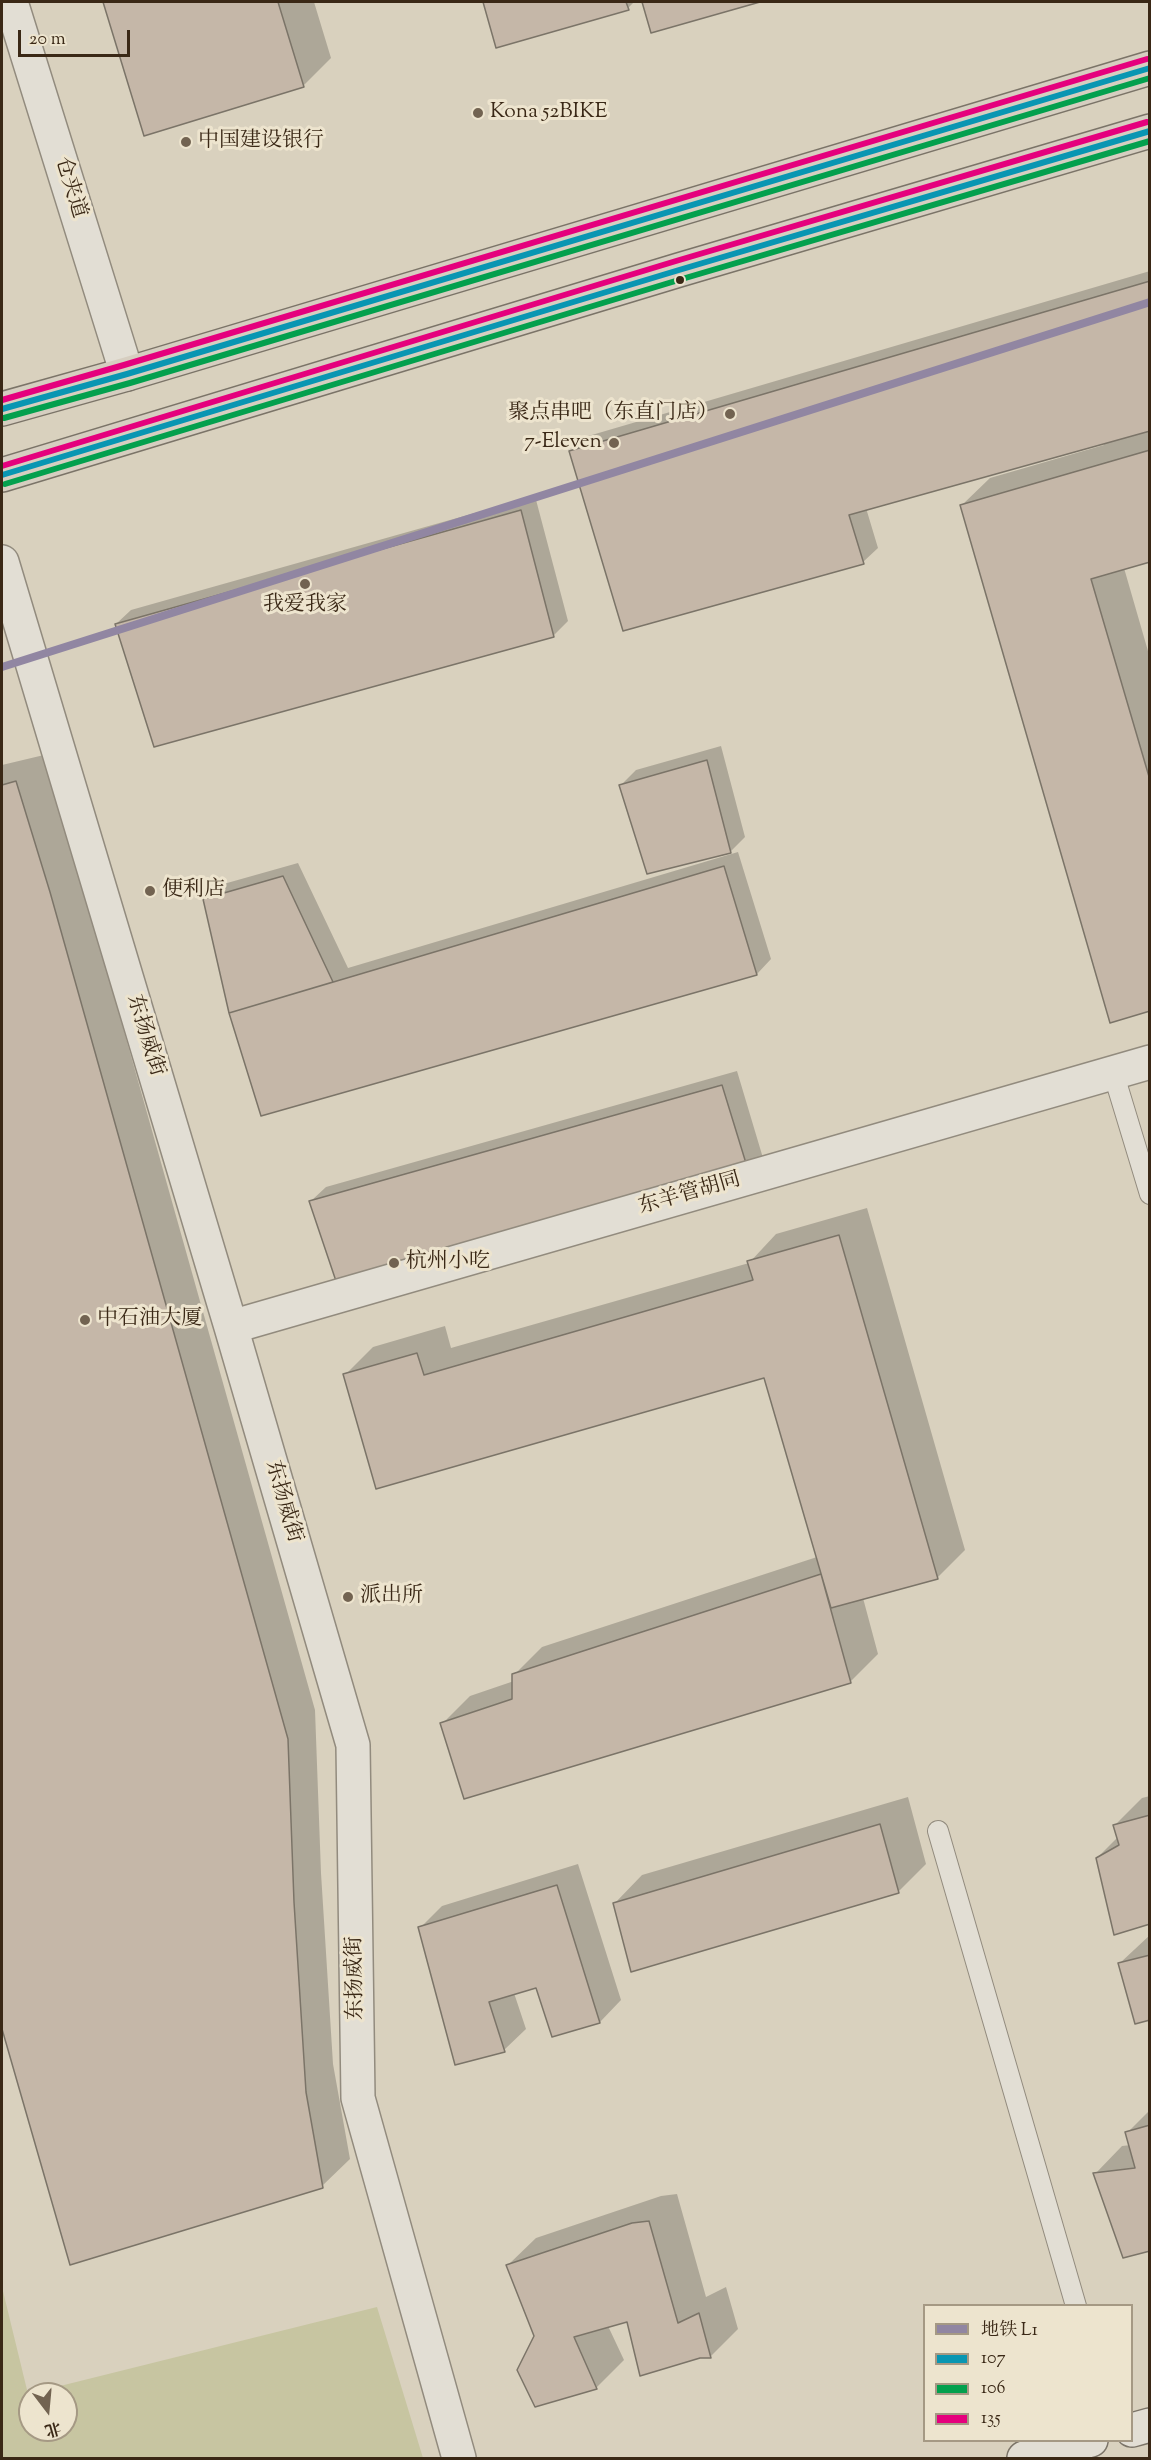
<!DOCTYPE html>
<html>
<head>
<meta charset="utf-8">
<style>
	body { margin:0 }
	#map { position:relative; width:1151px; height:2460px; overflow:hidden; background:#d9d1be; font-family:"Sorts Mill Goudy","Noto Serif SC",serif }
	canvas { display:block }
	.frame { position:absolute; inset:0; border:3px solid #3a2816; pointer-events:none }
	.legend { position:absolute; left:923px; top:2304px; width:210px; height:138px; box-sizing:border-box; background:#ede4ce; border:2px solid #a59984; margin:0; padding:8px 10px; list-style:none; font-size:18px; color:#3a2816 }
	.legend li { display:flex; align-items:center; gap:12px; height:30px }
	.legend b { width:30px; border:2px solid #a59984 }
	.north { position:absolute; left:18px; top:2382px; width:60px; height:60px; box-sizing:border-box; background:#ede4ce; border:2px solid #a59984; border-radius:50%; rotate:164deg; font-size:16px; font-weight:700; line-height:24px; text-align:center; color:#3a2816 }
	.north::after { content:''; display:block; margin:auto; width:21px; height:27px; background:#726351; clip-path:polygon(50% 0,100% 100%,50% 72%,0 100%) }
	.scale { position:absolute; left:18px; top:30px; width:112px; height:27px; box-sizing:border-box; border:3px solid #3a2816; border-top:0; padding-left:8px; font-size:18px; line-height:21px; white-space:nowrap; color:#3a2816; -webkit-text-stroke:4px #ede4ce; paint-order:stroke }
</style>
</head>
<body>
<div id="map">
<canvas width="1151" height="2460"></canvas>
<div class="frame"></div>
<ul class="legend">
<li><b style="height:8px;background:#9186a2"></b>地铁 L1</li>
<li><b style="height:8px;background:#0996b2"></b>107</li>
<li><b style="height:8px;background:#03a04e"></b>106</li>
<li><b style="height:8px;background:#e5007d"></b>135</li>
</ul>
<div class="north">北</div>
<div class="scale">20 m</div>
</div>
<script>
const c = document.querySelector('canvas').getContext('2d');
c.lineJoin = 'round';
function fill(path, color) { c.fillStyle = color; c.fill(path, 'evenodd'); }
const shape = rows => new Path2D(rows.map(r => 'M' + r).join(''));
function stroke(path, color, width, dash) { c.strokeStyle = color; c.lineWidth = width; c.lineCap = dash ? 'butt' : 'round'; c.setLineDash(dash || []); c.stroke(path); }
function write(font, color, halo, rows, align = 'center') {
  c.font = font + ' "Sorts Mill Goudy","Noto Serif SC",serif'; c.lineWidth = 6; c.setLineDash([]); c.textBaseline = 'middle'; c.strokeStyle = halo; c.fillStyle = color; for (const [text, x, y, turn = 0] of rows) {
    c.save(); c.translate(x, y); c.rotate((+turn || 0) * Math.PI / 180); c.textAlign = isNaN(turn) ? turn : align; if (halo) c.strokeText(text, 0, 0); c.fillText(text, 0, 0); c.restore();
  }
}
fill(shape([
	[2,2287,28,2394,377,2307,423,2458,2,2458],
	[30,2394,66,2394,66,2430,30,2430]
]), '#c7c5a1');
fill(shape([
	[105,2,314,2,331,58,303,86,145,134],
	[484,2,634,2,628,8,497,46],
	[643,2,755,2,652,31],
	[1150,271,1150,561,1124,568,1150,658,1150,1010,962,505,990,478,1104,445,1103,442,866,508,878,548,863,562,571,451,585,437],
	[535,496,568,621,553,636,116,624,131,610],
	[721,746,745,837,731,851,648,872,621,785,636,770],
	[44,755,77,864,315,1710,321,1873,333,2064,350,2159,322,2186,71,2263,2,2024,2,765],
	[738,852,771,959,757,974,262,1114,231,1012,205,900,220,885,298,863,348,968],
	[737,1071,763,1158,749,1172,311,1201,326,1187],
	[867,1208,965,1550,937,1578,863,1598,878,1654,851,1681,465,1797,442,1724,470,1696,514,1681,514,1675,542,1647,817,1557,765,1376,377,1487,345,1375,373,1347,445,1326,451,1348,749,1263,776,1234],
	[1150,1796,1150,1923,1097,1858,1118,1837,1115,1825,1142,1798],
	[908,1797,926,1864,898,1892,615,1903,642,1875],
	[578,1864,621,2000,600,2022,553,2035,537,1986,514,1993,526,2029,504,2050,420,1928,442,1906],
	[1150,1935,1150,2019,1120,1963],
	[1150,2110,1150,2249,1095,2174,1122,2146,1131,2145,1127,2133],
	[677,2194,706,2297,726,2287,738,2329,711,2356,699,2357,628,2320,608,2326,624,2360,596,2388,536,2336,508,2265,536,2238,661,2196]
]), '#0003');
const building = shape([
	[103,2,278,2,304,87,144,136,103,2],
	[483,2,626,2,629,10,496,48,483,2],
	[642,2,760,2,651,33,642,2],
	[1150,281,1150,431,849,515,864,564,623,631,569,451,1150,281],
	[1150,450,1150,562,1091,579,1150,780,1150,1011,1110,1023,960,505,1150,450],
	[521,510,554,637,154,747,115,624,521,510],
	[707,760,731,853,647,874,619,785,707,760],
	[16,781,50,892,288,1739,294,1902,306,2092,323,2188,70,2265,2,2029,2,785,16,781],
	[724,866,757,975,261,1116,229,1013,724,866],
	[283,876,333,982,229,1013,203,899,283,876],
	[722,1085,749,1173,339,1290,309,1201,722,1085],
	[839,1235,938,1579,831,1608,764,1378,376,1489,343,1374,417,1353,424,1375,753,1280,747,1261,839,1235],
	[821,1574,851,1683,464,1799,440,1723,512,1699,512,1674,821,1574],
	[1150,1815,1150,1924,1114,1935,1096,1858,1119,1845,1113,1825,1150,1815],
	[880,1824,899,1893,631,1972,613,1903,880,1824],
	[557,1885,600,2023,552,2037,536,1988,489,2002,505,2052,455,2065,418,1927,557,1885],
	[1150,1955,1150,2020,1135,2024,1118,1963,1150,1955],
	[1150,2125,1150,2251,1123,2258,1093,2173,1135,2168,1125,2132,1150,2125],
	[649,2221,678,2323,699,2313,711,2358,700,2358,640,2376,627,2322,574,2337,597,2389,535,2407,517,2370,534,2336,506,2265,632,2223,649,2221]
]);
fill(building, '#c5b7a8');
stroke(building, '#7b7468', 1.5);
const lane = shape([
	[1113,1072,1150,1194],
	[938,1831,1076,2306]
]);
const street = shape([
	[11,2,127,374],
	[2,562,231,1327,353,1745,358,2098,459,2458],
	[231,1327,1150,1062]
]);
const secondary = shape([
	[1132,2430,1150,2425],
	[1024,2458,1091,2440]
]);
const primary = shape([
	[2,409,127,374,1150,68],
	[2,475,679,270,1150,131]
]);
stroke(lane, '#928b7e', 22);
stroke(street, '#928b7e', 36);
stroke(secondary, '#7b7468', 36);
stroke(primary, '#7b7468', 36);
stroke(lane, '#e2ded4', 20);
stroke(street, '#e2ded4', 33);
stroke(secondary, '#e2ded4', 33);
stroke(primary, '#d6cec0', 33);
stroke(shape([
	[2,409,127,374,1150,68],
	[2,475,679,270,1150,131]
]), '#0996b2', 6);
stroke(shape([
	[4,418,130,383,1150,78],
	[5,484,682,279,1150,141]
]), '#03a04e', 6);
stroke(shape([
	[2,400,124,365,1147,59],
	[2,466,676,261,1147,122]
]), '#e5007d', 6);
stroke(shape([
	[2,667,1150,302]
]), '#9186a2', 8);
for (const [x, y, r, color] of [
	[478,113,6,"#726351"],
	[186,142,6,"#726351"],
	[680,280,5,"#3a2816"],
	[730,414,6,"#726351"],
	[614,443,6,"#726351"],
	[305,584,6,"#726351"],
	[150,891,6,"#726351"],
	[394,1263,6,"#726351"],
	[85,1320,6,"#726351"],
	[348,1597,6,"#726351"]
]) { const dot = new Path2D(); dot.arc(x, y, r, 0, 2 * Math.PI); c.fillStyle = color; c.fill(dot); stroke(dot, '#ede4ce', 2); }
write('21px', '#3a2816', '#ede4ce', [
	["Kona 52BIKE",490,113],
	["中国建设银行",198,142],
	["聚点串吧（东直门店）",718,414,"right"],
	["7-Eleven",602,443,"right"],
	["我爱我家",305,606,"center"],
	["便利店",162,891],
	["杭州小吃",406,1263],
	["中石油大厦",97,1320],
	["派出所",360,1597]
], 'left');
write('21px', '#3a2816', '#ede4ce', [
	["仓夹道",69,188,73],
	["东扬威街",144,1036,73],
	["东羊管胡同",690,1195,-16],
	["东扬威街",282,1502,74],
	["东扬威街",357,1978,-91]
]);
</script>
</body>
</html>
